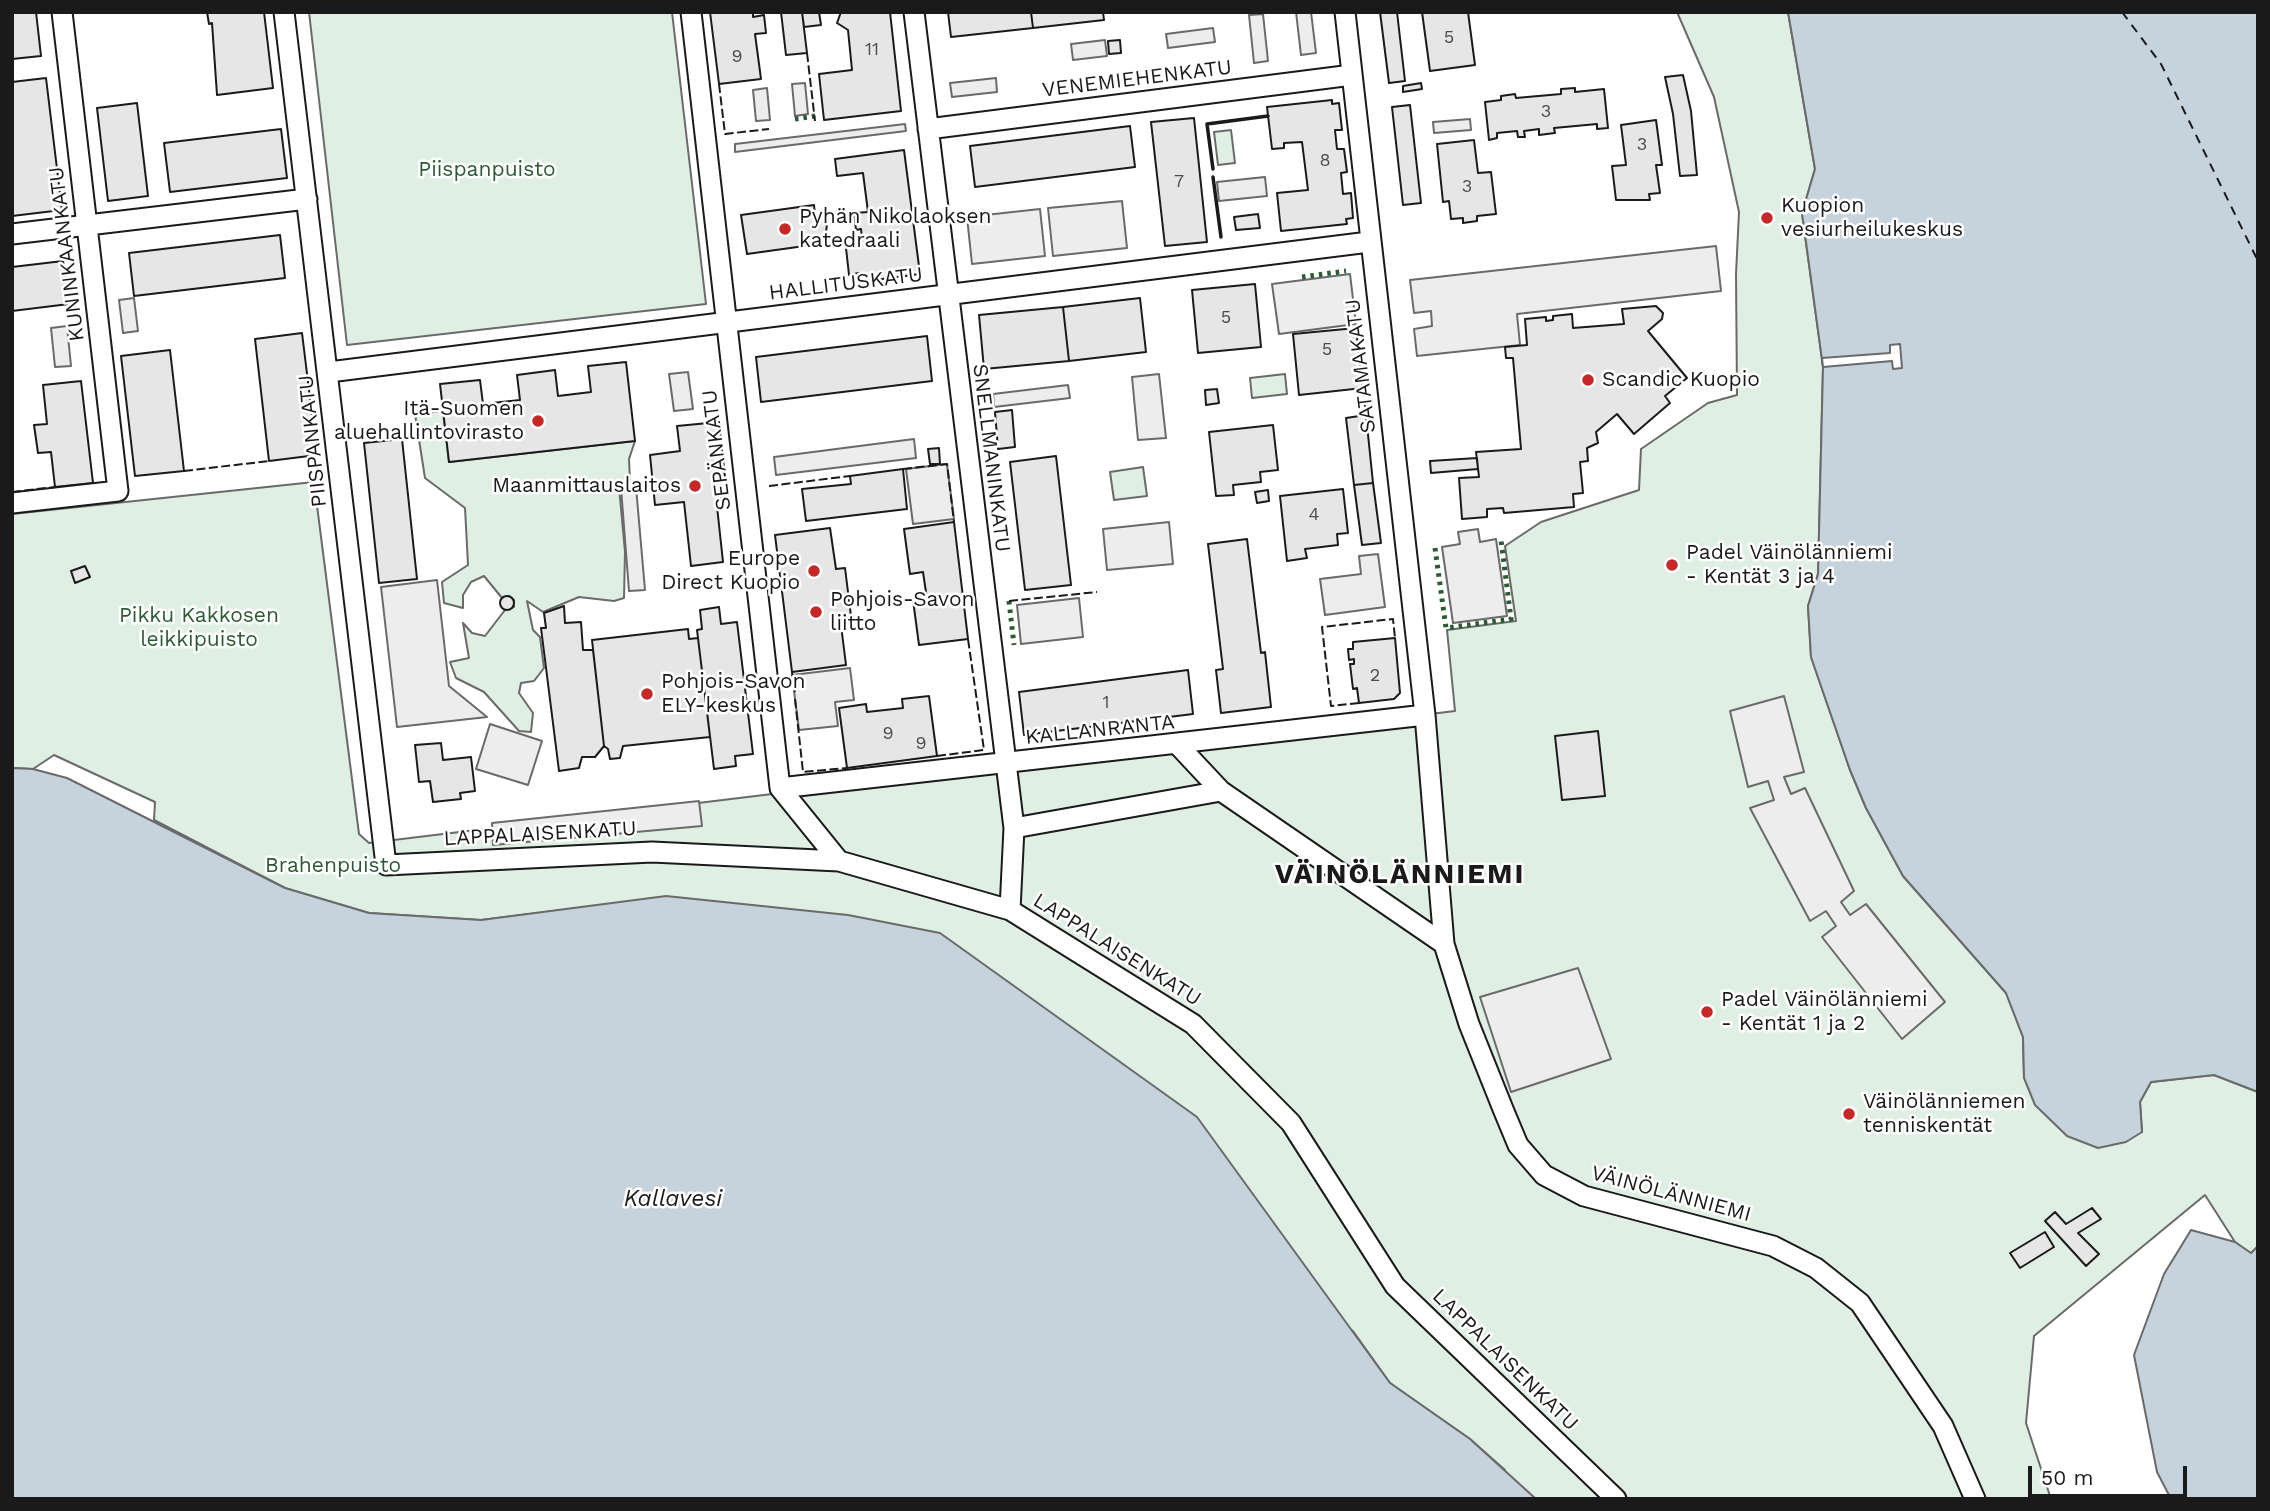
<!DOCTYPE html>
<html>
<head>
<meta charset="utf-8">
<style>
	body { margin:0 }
	#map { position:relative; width:2270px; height:1511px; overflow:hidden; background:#fff; font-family:"Work Sans",sans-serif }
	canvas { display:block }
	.frame { position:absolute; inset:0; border:14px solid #1a1a1a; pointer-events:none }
	.scale { position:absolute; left:2028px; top:1466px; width:159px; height:32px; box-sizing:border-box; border:4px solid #1a1a1a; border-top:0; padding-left:9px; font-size:21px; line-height:24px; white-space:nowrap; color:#1a1a1a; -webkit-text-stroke:5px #fff; paint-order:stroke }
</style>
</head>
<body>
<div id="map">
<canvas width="2270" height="1511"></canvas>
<div class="frame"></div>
<div class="scale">50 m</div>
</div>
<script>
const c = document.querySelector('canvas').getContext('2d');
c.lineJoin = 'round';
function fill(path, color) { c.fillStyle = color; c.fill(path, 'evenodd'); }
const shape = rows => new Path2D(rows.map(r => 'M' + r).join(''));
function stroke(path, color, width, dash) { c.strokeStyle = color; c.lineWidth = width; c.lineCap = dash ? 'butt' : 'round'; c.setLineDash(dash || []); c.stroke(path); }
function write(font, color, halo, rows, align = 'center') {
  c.font = font + ' "Work Sans",sans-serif'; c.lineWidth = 5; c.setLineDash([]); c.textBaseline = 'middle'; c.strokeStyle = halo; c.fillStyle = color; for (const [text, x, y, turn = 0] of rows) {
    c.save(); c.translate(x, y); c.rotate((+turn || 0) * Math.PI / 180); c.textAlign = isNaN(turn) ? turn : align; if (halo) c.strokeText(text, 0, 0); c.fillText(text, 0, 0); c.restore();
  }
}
const green = shape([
	[309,12,672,12,706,304,347,345,309,12],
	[1677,12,1788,12,1815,169,1802,213,1823,367,1818,574,1808,606,1811,657,1850,770,1866,808,1903,876,2006,993,2023,1037,2024,1078,2142,1132,2140,1102,2151,1082,2214,1075,2258,1092,2258,1246,2251,1254,2235,1242,2205,1195,2034,1336,2026,1423,2051,1499,1497,1499,1505,1470,1470,1439,1390,1383,1353,1331,604,905,481,920,369,913,285,888,154,820,155,802,54,755,33,769,12,768,12,514,314,482,359,834,369,843,1455,711,1447,630,1516,621,1505,546,1541,522,1639,490,1641,449,1708,403,1737,395,1736,274,1739,212,1714,97,1677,12],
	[1231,130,1235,163,1218,165,1214,132,1231,130],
	[1285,374,1287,394,1252,398,1250,378,1285,374],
	[443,411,449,462,635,441,629,459,630,481,619,487,625,552,624,598,614,601,579,597,543,612,527,601,533,630,540,637,544,668,534,681,521,683,519,693,533,713,531,732,519,731,484,692,456,678,450,662,469,658,463,623,472,633,485,636,505,610,514,607,514,600,509,596,502,598,484,576,471,582,463,595,463,608,444,603,442,582,468,565,465,508,425,478,415,414,443,411],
	[1143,467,1147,496,1114,500,1110,472,1143,467]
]);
fill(green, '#e0efe3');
stroke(green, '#6a6a6a', 2);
const parking = shape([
	[1296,12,1311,12,1316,53,1301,55,1296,12],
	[1263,14,1268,61,1254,63,1249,15,1263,14],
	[1213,28,1215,42,1168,48,1166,34,1213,28],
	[1105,40,1107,56,1073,60,1071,44,1105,40],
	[996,78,997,92,952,97,950,83,996,78],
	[805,83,808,114,795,116,792,84,805,83],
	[767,88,770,120,756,121,753,90,767,88],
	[1470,119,1471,130,1434,133,1433,122,1470,119],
	[905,124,906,131,735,152,735,144,905,124],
	[1265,177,1267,196,1219,201,1217,182,1265,177],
	[1122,201,1127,248,1053,256,1048,208,1122,201],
	[1040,209,1045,256,972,264,967,217,1040,209],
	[1716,246,1721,291,1517,314,1520,345,1417,356,1414,329,1432,326,1431,311,1414,313,1410,280,1716,246],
	[1350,274,1356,324,1279,334,1272,284,1350,274],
	[134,298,138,331,123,333,119,300,134,298],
	[67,326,71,366,55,367,51,328,67,326],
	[688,372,693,409,674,411,669,374,688,372],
	[1159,374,1166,438,1138,440,1132,377,1159,374],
	[1068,385,1070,398,994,407,993,394,1068,385],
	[914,439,916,458,776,475,774,457,914,439],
	[947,464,954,519,913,524,906,469,947,464],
	[636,487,645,590,629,591,621,488,636,487],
	[1169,522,1173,564,1107,570,1103,529,1169,522],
	[1478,529,1480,542,1496,539,1507,616,1453,623,1442,547,1460,544,1458,532,1478,529],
	[1378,554,1385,607,1325,615,1320,579,1361,574,1359,556,1378,554],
	[437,580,449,686,487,717,397,727,381,587,437,580],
	[1079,598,1083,637,1021,644,1017,605,1079,598],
	[850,668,854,700,835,702,838,726,799,730,792,675,850,668],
	[1784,696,1804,772,1784,777,1791,794,1805,788,1854,891,1841,902,1850,915,1866,904,1945,1002,1902,1039,1822,937,1836,926,1826,911,1810,921,1750,808,1774,800,1768,781,1748,787,1730,711,1784,696],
	[490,724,542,741,528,785,476,769,490,724],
	[699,801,702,826,493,845,492,823,699,801],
	[1578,968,1611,1059,1511,1092,1480,997,1578,968]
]);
fill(parking, '#ededed');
stroke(parking, '#6a6a6a', 2);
const water = shape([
	[1788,12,2258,12,2258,1092,2214,1075,2151,1082,2140,1102,2142,1132,2126,1142,2098,1148,2067,1136,2035,1105,2024,1078,2023,1037,2006,993,1903,876,1866,808,1850,770,1811,657,1808,606,1818,574,1823,367,1802,213,1815,169,1788,12],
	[12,768,33,769,67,778,285,888,369,913,481,920,666,896,848,915,940,933,1197,1117,1390,1383,1470,1439,1536,1499,12,1499,12,768],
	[2191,1230,2235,1242,2251,1253,2258,1246,2258,1499,2171,1499,2157,1472,2134,1355,2164,1274,2191,1230]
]);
fill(water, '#c6d2dc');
stroke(water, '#6a6a6a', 2);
const pier = shape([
	[1900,344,1902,368,1893,369,1892,361,1823,367,1822,358,1890,353,1890,345,1900,344]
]);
fill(pier, '#fff');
stroke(pier, '#6a6a6a', 2);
stroke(shape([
	[2122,12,2161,64,2258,261]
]), '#1a1a1a', 2, [9, 7]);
const building = shape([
	[12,12,36,12,41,56,12,59,12,12],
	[207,12,264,12,273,88,217,95,212,23,209,24,207,12],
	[710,12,753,12,753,17,764,15,766,33,755,34,761,79,719,84,710,12],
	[781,12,802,12,807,53,786,55,781,12],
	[802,12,819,12,821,25,804,27,802,12],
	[841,12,890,12,901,111,824,120,819,74,852,70,848,30,837,23,841,12],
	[948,12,1031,12,1033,28,951,37,948,12],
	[1031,12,1103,12,1104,20,1033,28,1031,12],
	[1380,12,1397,12,1405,81,1389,83,1380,12],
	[1422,12,1468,12,1475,65,1430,71,1422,12],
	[1120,40,1121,53,1109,54,1108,41,1120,40],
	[1683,75,1691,111,1697,175,1680,176,1673,114,1665,77,1683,75],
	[46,78,62,210,12,216,12,82,46,78],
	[1421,83,1422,89,1403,92,1403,86,1421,83],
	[1575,88,1575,92,1604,89,1608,128,1597,129,1597,124,1554,128,1555,133,1539,135,1539,129,1524,131,1525,137,1518,137,1517,131,1497,133,1497,138,1489,140,1485,102,1501,100,1501,96,1515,94,1516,98,1561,94,1561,89,1575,88],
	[1332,100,1332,104,1339,103,1342,130,1335,130,1337,149,1344,149,1347,172,1341,173,1343,194,1351,193,1353,218,1346,219,1347,224,1281,231,1277,193,1308,190,1302,142,1284,143,1284,148,1272,149,1267,107,1332,100],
	[137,103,148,196,108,201,97,108,137,103],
	[1410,105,1421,203,1403,205,1392,107,1410,105],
	[1194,118,1207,242,1165,246,1151,122,1194,118],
	[1656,120,1662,165,1656,165,1660,193,1649,194,1650,200,1616,200,1612,166,1626,165,1621,125,1656,120],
	[1130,126,1135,167,975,187,970,146,1130,126],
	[281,129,287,178,170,192,164,143,281,129],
	[1474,140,1478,173,1491,172,1496,214,1477,216,1477,221,1463,223,1463,218,1451,219,1449,201,1443,202,1437,144,1474,140],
	[904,150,920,274,860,282,859,273,849,275,846,248,856,247,855,240,862,239,861,229,856,230,854,213,868,212,863,173,837,176,835,159,904,150],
	[814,205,815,214,823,215,827,223,826,234,818,238,819,244,747,254,741,215,814,205],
	[1258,214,1260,228,1236,230,1234,217,1258,214],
	[280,235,285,278,134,296,129,253,280,235],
	[63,261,69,304,12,311,12,267,63,261],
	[1255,284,1261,347,1198,353,1192,290,1255,284],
	[1140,298,1146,352,1069,361,1063,307,1140,298],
	[1656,306,1663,313,1662,319,1648,331,1687,378,1665,396,1670,403,1634,434,1617,414,1596,432,1598,443,1587,448,1588,461,1580,462,1583,493,1573,494,1574,507,1504,513,1503,508,1487,509,1487,517,1462,519,1459,478,1479,477,1476,452,1521,449,1513,358,1506,358,1505,347,1527,345,1525,319,1546,317,1546,321,1553,320,1553,316,1572,314,1573,328,1624,324,1622,309,1656,306],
	[1063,307,1069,361,984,369,979,315,1063,307],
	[1356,328,1363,388,1299,395,1293,334,1356,328],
	[302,333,317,455,269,461,255,339,302,333],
	[927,336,932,381,761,402,756,357,927,336],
	[170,350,184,471,135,476,121,356,170,350],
	[626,362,635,441,449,462,440,384,480,380,483,404,520,400,517,375,555,370,558,396,591,392,588,366,626,362],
	[81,381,93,483,55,487,51,452,38,453,34,425,47,424,43,385,81,381],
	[1217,389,1219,403,1206,405,1205,390,1217,389],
	[1012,410,1015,447,998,449,995,412,1012,410],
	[1366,415,1373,483,1354,485,1346,418,1366,415],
	[719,422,727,496,716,497,723,562,691,566,684,502,655,505,650,455,680,451,677,426,719,422],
	[1273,425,1278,470,1260,472,1261,482,1233,485,1234,495,1216,496,1209,432,1273,425],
	[402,439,417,579,379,583,364,443,402,439],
	[939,448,940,464,930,464,928,449,939,448],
	[1056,456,1071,585,1025,590,1010,462,1056,456],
	[1477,458,1478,469,1431,473,1430,461,1477,458],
	[903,469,907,509,806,521,802,489,851,484,850,476,903,469],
	[1373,483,1381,543,1362,545,1354,485,1373,483],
	[1343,489,1348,533,1337,534,1338,545,1305,549,1307,558,1287,561,1280,496,1343,489],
	[1268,490,1269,501,1257,503,1255,492,1268,490],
	[954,522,968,639,919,645,913,600,927,599,923,572,910,574,904,529,954,522],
	[830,528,836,569,845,568,852,624,841,625,846,665,792,672,775,535,830,528],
	[1247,539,1261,653,1265,652,1271,707,1221,713,1216,670,1223,669,1208,544,1247,539],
	[85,566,90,577,75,583,71,571,85,566],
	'500 603a7 7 0 1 1 14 0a7 7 0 1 1-14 0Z',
	[564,606,565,623,581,622,583,650,593,650,604,746,595,757,582,757,579,768,559,771,541,628,546,628,544,613,564,606],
	[719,607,721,624,737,622,753,754,735,756,736,766,714,769,697,630,702,629,700,610,719,607],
	[688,629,689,639,698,638,710,737,623,746,620,758,610,759,608,749,604,746,592,640,688,629],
	[1395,638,1400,693,1394,699,1359,703,1357,688,1353,689,1350,664,1354,664,1354,659,1349,660,1348,649,1353,649,1353,642,1395,638],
	[1188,670,1193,714,1024,735,1019,692,1188,670],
	[929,696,937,756,847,768,839,708,866,704,867,712,903,708,902,699,929,696],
	[1598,731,1605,796,1562,800,1555,736,1598,731],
	[441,743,443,760,471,757,475,791,460,793,461,799,433,802,430,781,419,782,415,745,441,743],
	[2092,1208,2101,1219,2078,1233,2099,1254,2086,1266,2045,1221,2055,1212,2066,1224,2092,1208],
	[2045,1232,2054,1247,2020,1268,2010,1253,2045,1232]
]);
fill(building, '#e6e6e6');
stroke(building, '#1a1a1a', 2);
const minor = shape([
	[284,12,386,865,652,852,839,861,1010,910,1193,1024,1291,1123,1395,1286,1616,1499],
	[691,12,780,788,839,861],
	[914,12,1014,828,1010,910],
	[1345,12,1425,715,1444,944,1469,1024,1503,1109,1518,1145,1544,1175,1584,1196,1773,1246,1816,1268,1860,1303,1943,1426,1975,1499],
	[928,129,1352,75],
	[12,234,307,199],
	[329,372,1369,242],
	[12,503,118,491,62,12],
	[1177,744,1221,791,1444,944],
	[780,788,1425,715],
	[1014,828,1221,791]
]);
stroke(minor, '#1a1a1a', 23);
stroke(minor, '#fff', 19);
stroke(shape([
	[795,119,815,116],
	[1302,277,1346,271],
	[1435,548,1446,628,1511,619,1501,540],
	[1009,601,1014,645]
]), '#2b5a34', 5, [3.5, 5]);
stroke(shape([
	[807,53,815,121],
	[719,84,725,134,769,129],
	[1363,388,1366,415],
	[903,469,947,464,954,522],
	[184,471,269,461],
	[769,486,850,476],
	[12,492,55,487],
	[1009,601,1097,592],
	[792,672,795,692],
	[795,699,803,772,847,768],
	[1359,703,1331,706,1322,627,1393,619,1395,638],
	[937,756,984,750,968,639]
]), '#1a1a1a', 2, [9, 3.5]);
stroke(shape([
	[1213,169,1207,124,1268,116],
	[1213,177,1221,237]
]), '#1a1a1a', 3.5);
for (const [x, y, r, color] of [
	[1767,218,7,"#c62828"],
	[785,229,7,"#c62828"],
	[1588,380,7,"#c62828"],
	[538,421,7,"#c62828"],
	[695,486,7,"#c62828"],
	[1672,565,7,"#c62828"],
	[814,571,7,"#c62828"],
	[816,612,7,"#c62828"],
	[647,694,7,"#c62828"],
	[1707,1012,7,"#c62828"],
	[1849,1114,7,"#c62828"]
]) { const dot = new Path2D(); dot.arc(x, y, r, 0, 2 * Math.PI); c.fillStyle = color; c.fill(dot); stroke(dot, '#fff', 2.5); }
write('18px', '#4d4d4d', null, [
	["5",1449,38],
	["11",872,50],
	["9",737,57],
	["3",1546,112],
	["3",1642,145],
	["8",1325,161],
	["7",1179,182],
	["3",1467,187],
	["5",1226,318],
	["5",1327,350],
	["4",1314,515],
	["2",1375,676],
	["1",1106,703],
	["9",888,734],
	["9",921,744]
]);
write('21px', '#1a1a1a', '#fff', [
	["VENEMIEHENKATU",1137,79,-7],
	["KUNINKAANKATU",67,254,-97],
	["HALLITUSKATU",846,284,-7],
	["SATAMAKATU",1361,366,-97],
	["PIISPANKATU",313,441,-96],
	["SEPÄNKATU",717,450,-97],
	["SNELLMANINKATU",991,458,83],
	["KALLANRANTA",1100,730,-6],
	["LAPPALAISENKATU",540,834,-3],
	["LAPPALAISENKATU",1117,950,32],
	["VÄINÖLÄNNIEMI",1671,1194,15],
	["LAPPALAISENKATU",1505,1360,44]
]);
write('21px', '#2b5a34', '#fff', [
	["Piispanpuisto",487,170],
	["Pikku Kakkosen",199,616],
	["leikkipuisto",199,640],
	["Brahenpuisto",333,866]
]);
write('21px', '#1a1a1a', '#fff', [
	["Kuopion",1781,206],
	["vesiurheilukeskus",1781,230],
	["Pyhän Nikolaoksen",799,217],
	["katedraali",799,241],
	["Scandic Kuopio",1602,380],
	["Itä-Suomen",524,409,"right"],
	["aluehallintovirasto",524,433,"right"],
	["Maanmittauslaitos",681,486,"right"],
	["Padel Väinölänniemi",1686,553],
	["- Kentät 3 ja 4",1686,577],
	["Europe",800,559,"right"],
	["Direct Kuopio",800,583,"right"],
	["Pohjois-Savon",830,600],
	["liitto",830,624],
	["Pohjois-Savon",661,682],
	["ELY-keskus",661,706],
	["Padel Väinölänniemi",1721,1000],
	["- Kentät 1 ja 2",1721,1024],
	["Väinölänniemen",1863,1102],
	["tenniskentät",1863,1126]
], 'left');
write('italic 23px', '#1a1a1a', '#fff', [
	["Kallavesi",673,1199]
]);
c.letterSpacing = '2px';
write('bold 28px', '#1a1a1a', '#fff', [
	["VÄINÖLÄNNIEMI",1400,875]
]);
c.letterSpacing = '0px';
</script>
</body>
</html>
